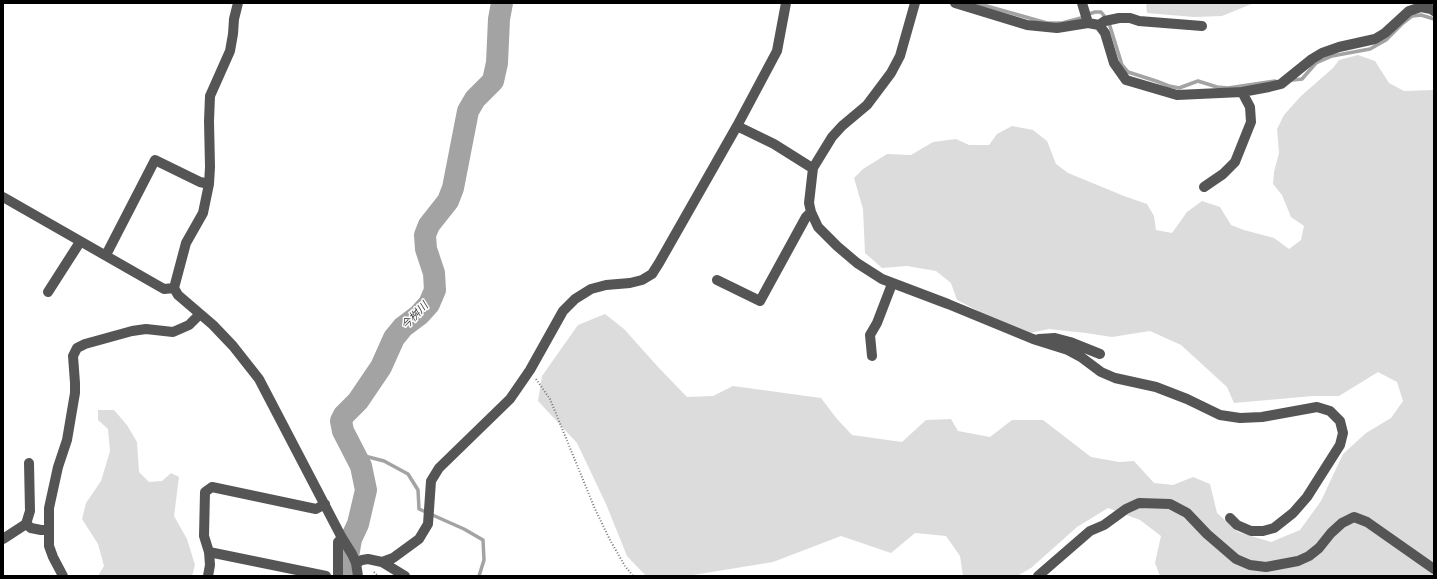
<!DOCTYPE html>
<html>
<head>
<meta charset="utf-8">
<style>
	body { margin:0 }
	#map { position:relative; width:1437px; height:579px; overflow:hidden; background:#fff; font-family:Figtree,sans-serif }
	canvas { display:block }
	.frame { position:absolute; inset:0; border:4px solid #000; pointer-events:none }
</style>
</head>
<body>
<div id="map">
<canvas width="1437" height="579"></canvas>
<div class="frame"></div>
</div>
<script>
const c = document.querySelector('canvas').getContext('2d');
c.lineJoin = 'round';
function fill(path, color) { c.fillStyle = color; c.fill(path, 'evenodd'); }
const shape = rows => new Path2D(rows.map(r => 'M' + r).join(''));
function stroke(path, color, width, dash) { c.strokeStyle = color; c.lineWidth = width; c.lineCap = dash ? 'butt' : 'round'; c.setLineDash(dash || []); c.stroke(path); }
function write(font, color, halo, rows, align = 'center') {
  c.font = font + ' Figtree,"Noto Sans JP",sans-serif'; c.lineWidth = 3; c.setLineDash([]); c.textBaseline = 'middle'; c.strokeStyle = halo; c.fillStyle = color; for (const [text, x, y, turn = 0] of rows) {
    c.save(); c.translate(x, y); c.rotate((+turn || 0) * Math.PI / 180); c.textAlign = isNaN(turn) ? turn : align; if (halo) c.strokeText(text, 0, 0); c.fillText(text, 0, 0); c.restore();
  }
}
fill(shape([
	[1146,3,1254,3,1222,16,1194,17,1147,13],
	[1358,55,1375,61,1389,83,1404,91,1434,90,1434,576,1160,576,1155,563,1161,536,1140,520,1108,508,1077,527,1031,568,1017,576,963,576,960,556,946,536,915,533,891,553,841,536,773,562,687,576,646,576,627,556,606,504,577,443,538,401,542,376,578,325,605,314,624,329,659,368,687,397,713,396,733,386,821,398,837,419,852,435,902,442,926,420,951,419,958,431,990,437,1012,420,1043,420,1091,457,1119,462,1134,461,1154,483,1173,485,1193,477,1210,484,1217,513,1238,532,1271,542,1300,530,1321,501,1343,454,1366,433,1391,418,1403,401,1397,382,1378,372,1339,396,1313,396,1234,403,1227,387,1181,345,1150,331,1112,337,1086,333,1049,329,1030,333,980,312,957,300,951,283,936,271,907,266,882,268,865,253,863,209,854,178,863,169,887,154,911,155,933,142,956,139,969,145,989,145,997,134,1012,126,1033,130,1047,141,1056,164,1068,173,1124,196,1147,204,1154,216,1156,230,1172,233,1187,212,1202,201,1220,207,1231,225,1244,230,1274,238,1289,249,1301,240,1304,226,1291,217,1282,195,1273,184,1274,172,1279,153,1277,129,1284,115,1301,96,1333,68,1339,60],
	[98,410,114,410,127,425,137,442,139,472,149,482,162,481,171,473,179,477,174,516,187,539,195,565,192,576,98,576,104,566,98,544,82,519,86,503,101,481,110,451,108,429,98,420]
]), '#dcdcdc');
stroke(shape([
	[976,3,1047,23,1062,23,1081,18],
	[1089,14,1095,12,1101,12,1106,18],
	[1109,23,1122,65,1128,72,1156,81,1169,86,1179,88,1198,81,1217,87,1228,88,1275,81],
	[1293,80,1302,79,1316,63,1332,56,1370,49,1386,40,1403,23,1412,16,1421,15,1434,19],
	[353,453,384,461,408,474,418,490,419,509,464,529,483,540,484,560,479,576]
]), '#a3a3a3', 3.5);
stroke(shape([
	[347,576,347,563,351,539,358,524,366,490,361,466,343,431,341,421,344,415,358,401,381,367,394,338,403,327,419,315,429,304,435,290,434,273,426,249,425,235,429,225,448,201,453,188,468,111,475,99,493,81,497,63,499,19,502,3]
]), '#a3a3a3', 22);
stroke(shape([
	[536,379,550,399,595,509,610,540,625,566,633,576],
	[374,572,378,576]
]), '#777', 2, [1, 2]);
stroke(shape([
	[238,3,234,19,233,34,230,51,210,96,209,121,210,167,209,184,203,213,186,243,174,288,178,295,213,325,233,346,259,379,342,538,352,554,356,563,358,576],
	[915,3,900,56,891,73,867,105,842,126,832,137,813,168,809,203,811,212,818,227,837,246,857,263,882,279,948,304,1033,339,1068,350,1081,357,1101,372,1115,378,1156,387,1187,399,1220,415,1240,418,1262,417,1317,407,1330,411,1340,421,1343,433,1340,445,1307,497,1293,513,1274,528,1263,531,1251,531,1237,525,1230,518],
	[955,3,1027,25,1057,28,1088,23,1099,25,1105,33,1114,63,1126,80,1177,95,1242,92,1269,87,1281,84,1312,59,1322,53,1339,47,1375,39,1385,33,1409,11,1421,7,1431,9,1434,11],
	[1082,3,1088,23],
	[1099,25,1105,21,1119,18,1130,18,1139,21,1202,26],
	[737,126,774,144,809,166,813,168],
	[1204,187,1223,174,1235,162,1251,122,1250,107,1242,92],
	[3,197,164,289,174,288],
	[106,255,155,160,200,182,209,184],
	[717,280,760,301,806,217,811,212],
	[48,292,80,242],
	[1039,339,1055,338,1070,342,1100,354],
	[872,356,870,335,877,323,892,284],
	[26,524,31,528,41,530,48,530],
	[3,539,26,524,30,511,29,463],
	[209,552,326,576],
	[382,562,393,558,419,539,428,524,431,481,439,468,510,399,530,370,563,311,575,299,591,289,606,285,630,283,642,280,652,274,659,263,737,126,777,51,786,3],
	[356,563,362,560,368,559,382,562,405,576],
	[63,576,53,557,49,546,49,508,58,467,67,440,75,393,75,383,73,356,77,348,85,344,132,331,146,329,173,332,189,325,200,314],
	[208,576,210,565,209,552,204,536,205,492,212,487,316,509,325,504],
	[338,576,338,542,342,538],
	[1038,576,1090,531,1104,525,1126,509,1139,503,1170,504,1187,513,1207,534,1236,559,1250,565,1266,567,1298,561,1309,556,1319,548,1331,533,1342,523,1354,517,1367,522,1434,569]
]), '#555', 10);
write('italic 11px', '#444', '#fff', [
	["今桝川",415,316,-46]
]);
</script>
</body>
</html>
